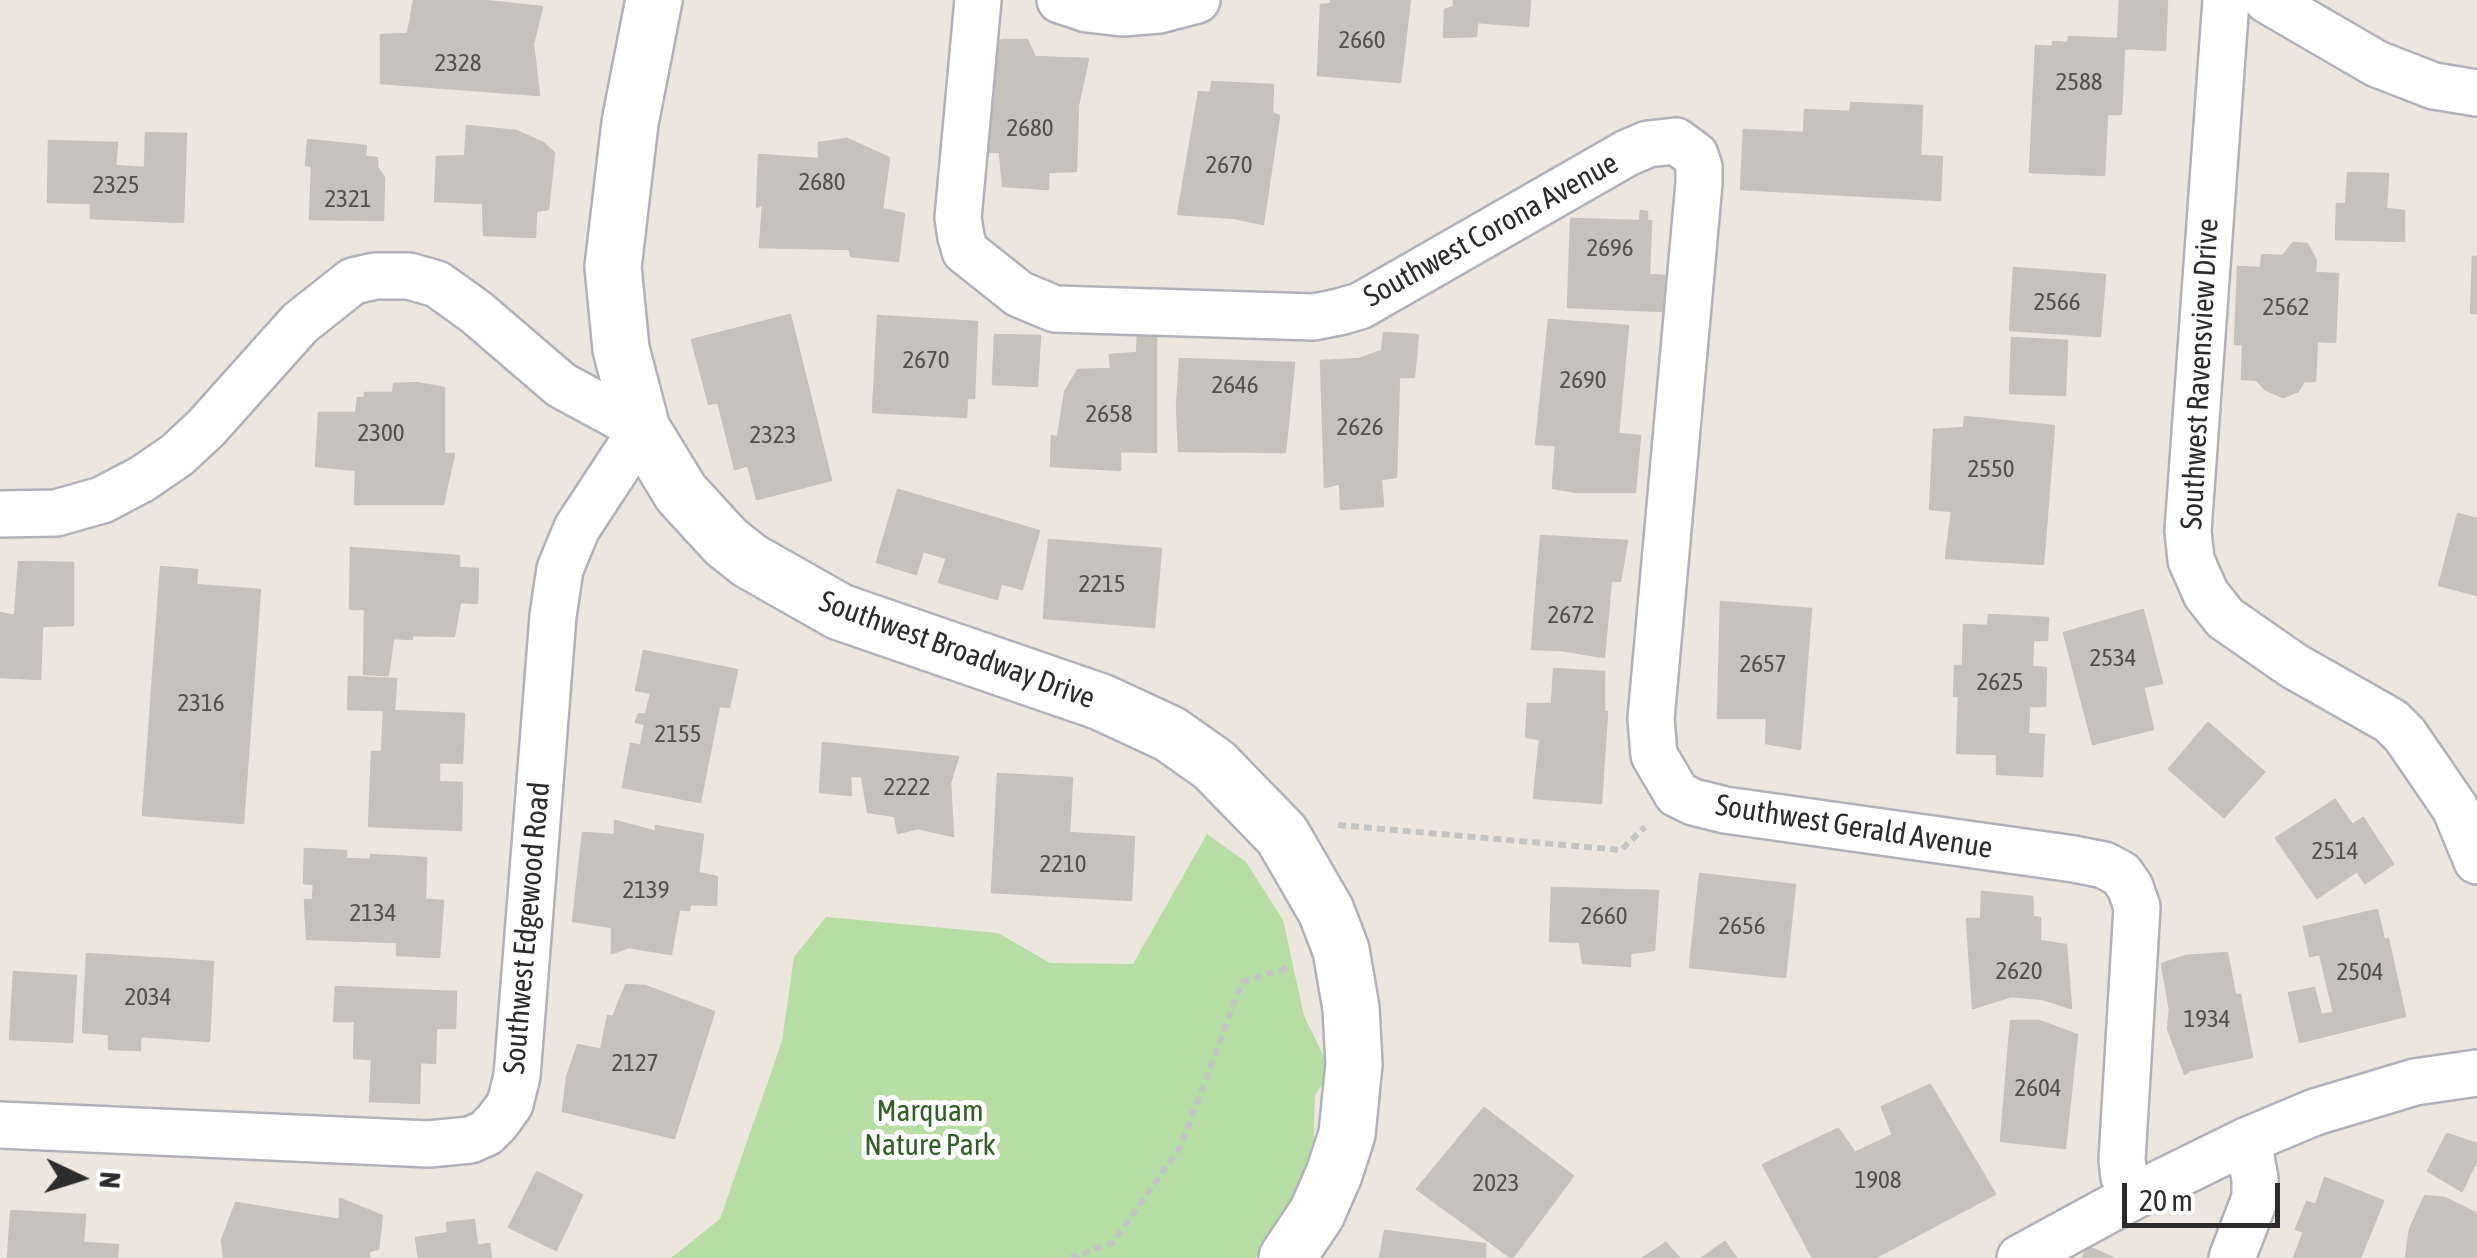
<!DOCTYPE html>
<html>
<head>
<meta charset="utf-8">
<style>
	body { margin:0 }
	#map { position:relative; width:2477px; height:1258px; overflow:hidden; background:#ece6df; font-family:"Asap Condensed",sans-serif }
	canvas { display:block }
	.north { position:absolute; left:30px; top:1128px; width:100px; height:100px; -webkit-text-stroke:8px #fff; paint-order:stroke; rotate:94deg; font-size:28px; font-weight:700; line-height:40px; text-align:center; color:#2c2c2c }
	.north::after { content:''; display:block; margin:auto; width:35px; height:45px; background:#2c2c2c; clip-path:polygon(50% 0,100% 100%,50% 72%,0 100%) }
	.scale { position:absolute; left:2122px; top:1183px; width:158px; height:45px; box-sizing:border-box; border:5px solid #2c2c2c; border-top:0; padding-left:12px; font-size:30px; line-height:35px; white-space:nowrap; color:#2c2c2c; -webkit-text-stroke:8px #fff; paint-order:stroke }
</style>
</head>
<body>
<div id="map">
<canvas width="2477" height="1258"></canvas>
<div class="north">N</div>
<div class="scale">20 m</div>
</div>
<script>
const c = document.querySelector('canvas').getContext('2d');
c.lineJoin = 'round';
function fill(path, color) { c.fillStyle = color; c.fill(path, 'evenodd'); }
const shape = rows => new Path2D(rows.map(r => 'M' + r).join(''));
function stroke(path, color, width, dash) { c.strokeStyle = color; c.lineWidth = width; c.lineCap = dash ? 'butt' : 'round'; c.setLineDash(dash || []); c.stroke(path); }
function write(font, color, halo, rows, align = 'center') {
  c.font = font + ' "Asap Condensed",sans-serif'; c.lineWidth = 10; c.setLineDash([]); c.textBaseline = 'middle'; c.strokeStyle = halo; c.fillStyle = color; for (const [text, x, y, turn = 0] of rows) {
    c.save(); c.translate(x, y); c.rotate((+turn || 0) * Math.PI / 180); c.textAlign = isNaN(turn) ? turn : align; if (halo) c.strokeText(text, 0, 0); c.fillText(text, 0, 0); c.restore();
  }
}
fill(shape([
	[1207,834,1246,862,1283,920,1304,1016,1331,1071,1315,1095,1313,1155,1299,1200,1256,1258,671,1258,720,1219,782,1041,794,957,826,917,998,933,1050,963,1133,964]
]), '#b6dda2');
const building = shape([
	[414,0,475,0,542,7,533,44,539,95,381,83,381,35,408,34,414,0],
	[1331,0,1410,0,1400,82,1318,75,1321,5,1331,4,1331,0],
	[1454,0,1530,0,1528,26,1477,22,1476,36,1444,37,1445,10,1454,7,1454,0],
	[2120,0,2167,0,2165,50,2124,48,2121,114,2107,114,2104,175,2030,172,2036,46,2053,47,2053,42,2068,43,2069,37,2118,39,2120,0],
	[1002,40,1027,40,1035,57,1088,59,1078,105,1076,171,1048,172,1048,189,1003,186,1000,152,982,151,989,49,1002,40],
	[1212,82,1273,85,1272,113,1279,116,1263,224,1235,218,1178,214,1199,92,1211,93,1212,82],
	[1851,103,1922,106,1920,156,1942,157,1940,200,1741,189,1744,130,1804,133,1805,110,1850,112,1851,103],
	[467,126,516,131,543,143,554,153,548,209,536,211,535,237,484,235,483,203,435,201,437,157,465,156,467,126],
	[146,133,186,134,183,222,91,218,91,203,48,202,49,141,117,143,115,166,145,168,146,133],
	[847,139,889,158,882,209,904,214,898,261,851,256,850,249,760,247,763,204,757,207,759,155,819,159,819,143,847,139],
	[308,140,366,146,365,157,377,158,377,167,384,178,383,220,310,219,312,166,306,165,308,140],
	[2348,173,2388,174,2386,209,2404,211,2404,241,2336,239,2337,204,2346,204,2348,173],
	[1641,211,1647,212,1647,221,1651,221,1649,275,1664,276,1663,311,1568,307,1571,219,1640,221,1641,211],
	[2293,243,2307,244,2316,260,2315,273,2338,274,2335,342,2317,341,2315,381,2304,381,2298,391,2283,397,2265,389,2257,380,2242,379,2243,344,2235,344,2238,267,2261,268,2262,255,2283,256,2293,243],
	[2473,257,2477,257,2477,313,2471,313,2473,257],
	[2014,268,2105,275,2100,336,2010,330,2014,268],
	[790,315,831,480,757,499,748,465,735,469,718,402,709,404,692,340,790,315],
	[878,316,977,322,974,398,967,398,966,417,873,412,878,316],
	[1549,320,1628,326,1618,434,1640,436,1635,492,1577,492,1553,488,1556,445,1536,444,1549,320],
	[1156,332,1156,452,1120,451,1120,470,1051,466,1052,436,1058,438,1065,392,1078,370,1111,369,1110,355,1137,353,1138,334,1156,332],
	[1384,333,1418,335,1414,377,1399,377,1396,477,1381,479,1383,506,1341,509,1340,483,1325,487,1321,361,1359,359,1382,351,1384,333],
	[995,335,1040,336,1037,386,993,384,995,335],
	[2012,338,2067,341,2065,395,2010,393,2012,338],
	[1180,359,1294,363,1285,452,1179,451,1177,407,1180,359],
	[416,383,444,388,444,454,454,454,443,504,355,504,356,470,316,466,319,413,356,413,358,398,365,398,365,393,393,393,394,384,416,383],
	[1965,417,2054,426,2043,564,1946,558,1952,511,1930,509,1934,430,1964,428,1965,417],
	[898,490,1039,531,1022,589,1001,583,997,599,939,582,947,558,923,551,916,574,877,562,898,490],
	[2458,514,2477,519,2477,595,2439,585,2458,514],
	[1541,536,1627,541,1620,581,1611,580,1604,657,1561,650,1532,649,1541,536],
	[1049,540,1161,549,1154,627,1044,618,1049,540],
	[351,548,459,556,459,568,478,569,477,603,460,602,454,636,412,635,412,639,393,638,388,675,364,674,365,609,350,609,351,548],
	[19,562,73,563,73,625,42,626,40,679,0,677,0,613,15,616,19,562],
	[161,567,197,570,196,585,260,590,243,823,143,815,161,567],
	[1721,602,1811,609,1800,749,1766,743,1767,718,1718,718,1721,602],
	[2143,610,2162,683,2143,687,2153,729,2093,744,2064,633,2143,610],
	[1989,615,2048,618,2047,640,2033,640,2032,667,2046,668,2045,706,2029,706,2028,734,2044,735,2042,776,1997,774,1997,754,1957,753,1959,696,1954,696,1955,666,1963,666,1964,625,1988,626,1989,615],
	[644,651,737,670,729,707,719,706,700,802,623,787,631,744,641,746,645,724,636,722,639,714,646,715,651,693,636,690,644,651],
	[1554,669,1604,672,1604,712,1607,712,1601,803,1534,798,1540,739,1526,737,1528,704,1552,704,1554,669],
	[349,677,396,679,394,711,464,714,462,763,439,762,439,782,462,783,461,830,369,826,372,752,382,752,384,710,348,709,349,677],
	[2208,723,2264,772,2224,817,2169,769,2208,723],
	[823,743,958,757,950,783,953,836,918,828,898,833,895,816,868,812,862,776,850,776,851,795,820,792,823,743],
	[998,774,1072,778,1069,833,1134,837,1131,900,992,892,998,774],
	[2335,800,2352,825,2363,818,2393,864,2365,883,2357,871,2317,898,2276,838,2335,800],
	[615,821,656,832,656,826,703,835,698,873,717,877,716,905,690,904,689,910,679,909,671,954,629,947,612,953,612,927,573,921,583,833,615,835,615,821],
	[305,849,346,851,346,859,371,860,371,855,426,858,425,900,443,901,439,957,397,955,397,942,307,939,305,900,313,900,314,884,304,883,305,849],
	[1700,874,1795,885,1785,977,1690,967,1700,874],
	[1552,888,1658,891,1654,950,1630,953,1630,966,1583,963,1580,942,1550,941,1552,888],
	[1982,892,2032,897,2033,917,2040,918,2040,941,2066,945,2071,1008,2043,999,2011,996,1973,1008,1967,919,1981,919,1982,892],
	[2377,910,2384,940,2388,939,2405,1016,2300,1042,2289,993,2314,988,2321,1015,2334,1013,2320,954,2310,956,2304,927,2377,910],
	[2227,953,2235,995,2240,995,2252,1057,2190,1070,2185,1074,2168,1029,2170,1010,2162,964,2186,956,2227,953],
	[87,954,213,962,209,1041,140,1036,140,1050,109,1049,109,1034,83,1032,87,954],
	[14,972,76,976,72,1042,10,1039,14,972],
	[626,985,645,986,714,1012,674,1138,563,1111,567,1077,578,1045,601,1050,608,1016,613,1017,626,985],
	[336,987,456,992,455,1028,436,1028,435,1063,420,1062,419,1103,370,1101,372,1059,354,1058,355,1021,334,1021,336,987],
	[2011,1021,2039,1021,2077,1035,2065,1148,2001,1141,2011,1021],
	[1930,1085,1995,1194,1874,1258,1813,1258,1763,1165,1838,1129,1855,1153,1893,1135,1882,1107,1930,1085],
	[1484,1108,1573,1176,1512,1258,1417,1189,1484,1108],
	[2447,1134,2477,1144,2477,1159,2462,1191,2428,1171,2447,1134],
	[537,1172,582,1195,556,1250,509,1227,537,1172],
	[2325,1178,2383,1201,2360,1258,2294,1258,2304,1232,2296,1229,2307,1202,2316,1205,2325,1178],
	[2425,1196,2445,1198,2477,1214,2477,1258,2406,1258,2410,1229,2425,1196],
	[340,1199,382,1216,378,1249,369,1251,369,1258,224,1258,222,1240,236,1203,340,1220,340,1199],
	[11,1211,85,1215,83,1243,118,1245,117,1258,8,1258,11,1211],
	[474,1220,477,1246,489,1244,491,1258,419,1258,416,1238,448,1233,447,1223,474,1220],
	[1385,1231,1485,1244,1485,1258,1380,1258,1385,1231],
	[1725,1242,1736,1258,1702,1258,1725,1242],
	[1666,1243,1679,1258,1643,1258,1666,1243],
	[2088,1247,2113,1258,2083,1258,2088,1247]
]);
fill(building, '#c5c1bb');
stroke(building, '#c7c2b9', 2.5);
const street = shape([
	[978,0,958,218,961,237,965,251,1019,294,1055,309,1314,317,1339,312,1360,306,1627,153,1648,144,1676,141,1695,155,1699,167,1699,183,1651,719,1654,755,1677,794,1693,802,1725,810,2074,859,2104,865,2121,874,2130,887,2137,907,2122,1160,2124,1177,2134,1196],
	[1060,0,1087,9,1122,13,1159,10,1197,0],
	[2226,0,2188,531,2191,560,2206,594,2225,618,2294,666,2391,721,2405,735,2455,808,2477,861],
	[2267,0,2377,64,2434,86,2477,93],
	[0,514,56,513,102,500,142,479,177,455,206,428,300,323,353,281,375,276,409,276,437,284,476,312,561,385,642,429,577,528,560,569,553,616,517,1076,510,1104,497,1122,486,1133,470,1140,429,1144,0,1125],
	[2020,1258,2134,1196,2248,1140,2315,1112,2415,1082,2477,1073],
	[2232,1258,2255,1198,2255,1179,2248,1140]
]);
const secondary = shape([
	[654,0,630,123,613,267,621,349,642,429,681,493,726,542,750,561,840,612,1101,702,1170,734,1214,765,1282,835,1326,911,1341,950,1351,1008,1354,1064,1347,1134,1334,1174,1317,1213,1287,1258]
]);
stroke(street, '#b0b1ba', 50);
stroke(secondary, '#b0b1ba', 60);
stroke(shape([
	[1338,825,1621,850,1645,827],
	[1070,1258,1112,1243,1180,1148,1242,982,1290,967]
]), '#c4c4c4', 6, [8, 5]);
stroke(street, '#fff', 45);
stroke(secondary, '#fff', 55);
write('25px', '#525150', null, [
	["2660",1362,40],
	["2328",458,63],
	["2588",2079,82],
	["2680",1030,128],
	["2670",1229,165],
	["2680",822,182],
	["2325",116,185],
	["2321",348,199],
	["2696",1610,248],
	["2566",2057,302],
	["2562",2286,307],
	["2670",926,360],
	["2690",1583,380],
	["2646",1235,385],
	["2658",1109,414],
	["2626",1360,427],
	["2300",381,433],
	["2323",773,435],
	["2550",1991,469],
	["2215",1102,584],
	["2672",1571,615],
	["2534",2113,658],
	["2657",1763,664],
	["2625",2000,682],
	["2316",201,703],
	["2155",678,734],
	["2222",907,787],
	["2514",2335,851],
	["2210",1063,864],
	["2139",646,890],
	["2134",373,913],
	["2660",1604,916],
	["2656",1742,926],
	["2620",2019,971],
	["2504",2360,972],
	["2034",148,997],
	["1934",2207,1019],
	["2127",635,1063],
	["2604",2038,1088],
	["1908",1878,1180],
	["2023",1496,1183]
]);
write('30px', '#2c2c2c', '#fff', [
	["Southwest Corona Avenue",1491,230,-29],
	["Southwest Ravensview Drive",2200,374,-87],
	["Southwest Broadway Drive",957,650,20],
	["Southwest Gerald Avenue",1854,827,9],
	["Southwest Edgewood Road",527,928,-85]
]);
write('30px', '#2f6222', '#fff', [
	["Marquam",930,1112],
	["Nature Park",930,1146]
]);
</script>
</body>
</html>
